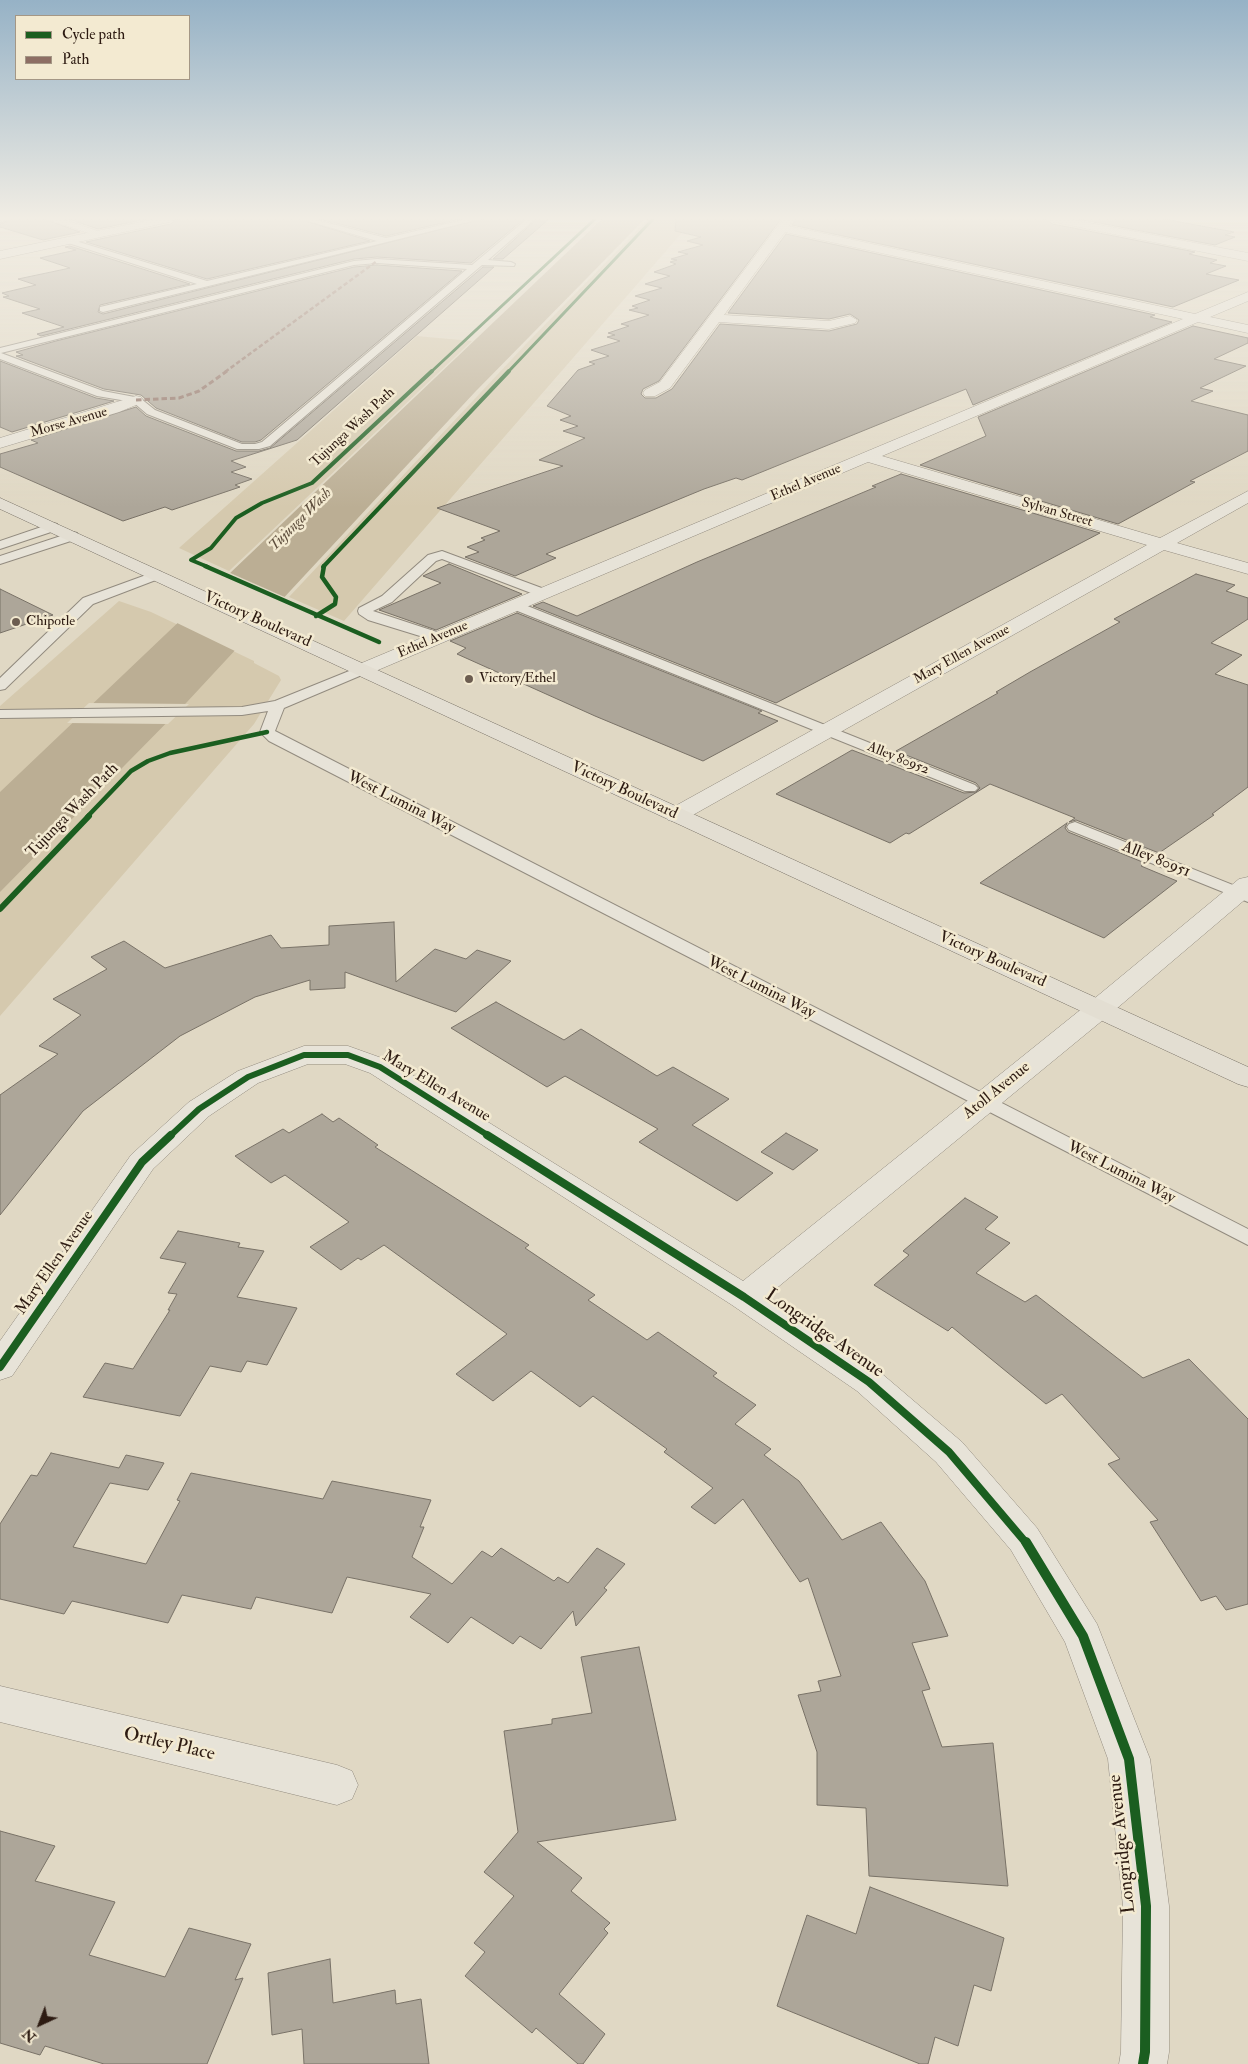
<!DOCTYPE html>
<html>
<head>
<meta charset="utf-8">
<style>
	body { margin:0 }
	#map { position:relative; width:1248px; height:2064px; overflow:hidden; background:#e0d8c4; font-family:"IM FELL Double Pica",serif }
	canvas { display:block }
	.legend { position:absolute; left:15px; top:15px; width:175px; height:65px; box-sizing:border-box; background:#f3ead1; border:1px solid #a49785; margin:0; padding:6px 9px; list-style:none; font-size:15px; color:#2d1b12 }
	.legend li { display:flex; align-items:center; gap:10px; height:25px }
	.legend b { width:25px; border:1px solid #a49785 }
	.north { position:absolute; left:15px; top:1999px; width:50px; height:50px; -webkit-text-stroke:4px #f3ead1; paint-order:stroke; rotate:223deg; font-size:14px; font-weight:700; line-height:20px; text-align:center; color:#2d1b12 }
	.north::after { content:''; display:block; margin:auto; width:18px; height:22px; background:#2d1b12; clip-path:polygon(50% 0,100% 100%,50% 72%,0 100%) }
</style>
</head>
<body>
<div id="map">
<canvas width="1248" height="2064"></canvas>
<ul class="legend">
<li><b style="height:6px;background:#1b5e20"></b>Cycle path</li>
<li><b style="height:6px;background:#8d6e63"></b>Path</li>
</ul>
<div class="north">N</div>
</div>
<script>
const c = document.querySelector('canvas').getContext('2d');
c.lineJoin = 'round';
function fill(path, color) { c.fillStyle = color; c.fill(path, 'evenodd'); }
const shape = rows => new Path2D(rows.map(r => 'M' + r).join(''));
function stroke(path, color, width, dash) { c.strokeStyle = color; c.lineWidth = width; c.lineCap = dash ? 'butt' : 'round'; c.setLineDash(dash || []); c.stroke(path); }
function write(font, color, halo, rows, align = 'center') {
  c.font = font + ' "IM FELL Double Pica",serif'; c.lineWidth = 5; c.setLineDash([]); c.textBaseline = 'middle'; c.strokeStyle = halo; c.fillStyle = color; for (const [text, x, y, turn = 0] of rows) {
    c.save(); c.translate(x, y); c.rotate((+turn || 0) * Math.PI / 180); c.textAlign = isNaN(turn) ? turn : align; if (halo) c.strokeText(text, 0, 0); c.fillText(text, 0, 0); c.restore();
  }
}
fill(shape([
	[648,219,694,219,344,621,289,597,526,344],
	[417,336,472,341,229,571,179,548],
	[119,601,151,612,254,661,254,663,279,676,281,680,254,724,0,1016,0,706]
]), '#d5c9ae');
fill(shape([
	[602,219,645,219,475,392,187,702,0,892,0,792]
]), '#bbae94');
fill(shape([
	[228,572,287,598,237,652,175,622],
	[89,703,189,704,168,724,67,723]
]), '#e0d8c4');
const building = shape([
	[14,219,44,219,80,232,43,240,0,227,0,224,14,219],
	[68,219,147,219,98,229,68,219],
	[178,219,299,219,370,241,207,279,86,242,170,224,178,219],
	[320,219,460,219,386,236,320,219],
	[482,219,524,219,471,263,377,257,354,259,41,336,37,334,64,327,22,313,40,309,3,297,9,296,2,293,36,285,18,279,70,268,40,258,76,250,65,247,70,246,190,284,100,305,98,312,103,314,482,219],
	[537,219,549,219,503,259,493,259,537,219],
	[676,219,781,219,659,381,643,389,641,394,645,398,656,398,672,389,720,324,829,331,857,324,859,320,850,314,829,319,728,313,786,234,1155,315,1150,317,1172,322,973,405,966,389,742,480,736,478,704,489,546,554,556,558,515,576,465,557,479,552,467,547,485,540,481,538,500,531,437,508,563,466,539,460,585,438,563,431,578,426,560,420,571,416,547,406,578,370,595,364,589,362,609,356,591,350,620,341,607,337,615,335,608,333,629,326,621,324,649,315,629,310,638,308,632,306,650,300,635,296,662,288,645,284,670,276,654,272,676,264,670,262,677,260,671,259,688,254,678,252,703,245,687,241,701,237,675,231,676,219],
	[796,219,1045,219,1053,224,1195,252,1189,254,1217,260,1210,263,1226,266,1206,274,1239,280,1173,307,792,225,796,219],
	[1078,219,1164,219,1234,232,1225,235,1235,237,1215,245,1078,219],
	[377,265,462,271,261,440,255,442,242,442,156,408,141,395,104,389,16,356,23,355,16,352,56,341,354,267,377,265],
	[483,267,494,267,297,440,231,461,246,467,231,472,252,479,235,485,240,487,172,510,165,507,123,521,0,467,0,454,38,443,31,440,136,407,146,416,236,451,259,451,270,448,483,267],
	[1193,326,1248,338,1248,343,1214,359,1246,366,1200,388,1213,391,1191,401,1248,415,1248,451,1190,481,1195,482,1118,524,920,465,986,436,978,417,1193,326],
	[0,361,96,398,114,401,12,432,0,427,0,361],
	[901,474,1100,533,776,703,533,606,543,602,577,616,697,562,876,487,872,486,901,474],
	[449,564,522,594,436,630,379,610,441,583,423,576,449,564],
	[1196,574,1235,585,1226,591,1248,598,1248,619,1211,643,1242,655,1215,674,1248,685,1248,787,1212,814,1214,815,1159,853,1076,820,1069,822,1075,818,990,784,909,834,906,833,890,843,776,794,852,750,964,793,976,792,980,788,976,783,896,751,998,693,996,692,1030,672,1120,622,1114,619,1196,574],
	[0,589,53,615,0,633,0,589],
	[517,613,762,711,758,713,778,721,703,761,595,716,457,654,466,648,450,641,517,613],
	[1067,823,1065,828,1068,832,1145,863,1141,866,1177,881,1104,938,980,883,1067,823],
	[394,922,396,982,435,949,466,959,477,950,511,961,456,1012,345,972,345,988,310,990,310,980,255,997,180,1036,83,1111,0,1215,0,1095,58,1054,39,1046,81,1015,53,999,107,969,91,957,124,941,165,968,271,935,281,948,329,945,329,926,394,922],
	[496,1002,564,1040,581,1029,657,1076,673,1067,729,1099,692,1125,773,1173,737,1201,639,1142,658,1129,565,1076,547,1087,451,1028,496,1002],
	[322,1114,333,1122,339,1118,378,1145,375,1147,529,1245,525,1248,595,1295,588,1300,647,1340,658,1332,717,1373,713,1376,756,1405,735,1424,771,1449,764,1455,799,1481,842,1540,881,1522,925,1581,948,1636,912,1643,930,1689,922,1691,942,1747,993,1743,1008,1886,869,1876,866,1808,817,1805,817,1752,798,1695,821,1691,818,1681,841,1676,808,1578,800,1582,743,1499,715,1524,691,1507,713,1488,664,1452,667,1449,593,1396,580,1407,531,1371,493,1401,456,1374,507,1334,384,1245,361,1260,358,1258,341,1270,310,1247,349,1222,285,1175,271,1183,235,1156,283,1129,289,1133,322,1114],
	[786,1133,818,1150,793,1170,761,1152,786,1133],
	[965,1198,998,1217,985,1229,1010,1243,976,1273,1025,1302,1036,1295,1143,1378,1189,1359,1248,1419,1248,1604,1226,1610,1216,1596,1201,1601,1150,1522,1158,1520,1108,1464,1120,1459,1062,1394,1046,1404,952,1327,948,1331,874,1285,909,1255,903,1251,965,1198],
	[178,1231,240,1243,238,1247,264,1251,237,1297,297,1308,267,1365,247,1361,241,1372,210,1366,180,1416,83,1397,105,1363,133,1369,170,1310,168,1310,177,1294,168,1293,186,1263,160,1258,178,1231],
	[51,1453,119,1468,126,1455,164,1463,148,1490,110,1483,73,1547,146,1564,180,1501,177,1500,191,1473,323,1499,332,1481,431,1500,420,1527,424,1527,412,1557,452,1584,482,1551,492,1557,501,1548,554,1581,558,1577,568,1583,597,1548,625,1564,604,1588,607,1590,576,1626,573,1611,541,1649,520,1636,513,1644,471,1617,448,1643,410,1617,431,1594,347,1577,332,1613,256,1597,251,1609,182,1595,168,1623,72,1601,64,1614,0,1599,0,1524,31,1475,37,1476,51,1453],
	[639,1647,676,1820,537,1842,582,1878,571,1891,610,1923,604,1929,608,1933,559,1994,605,2034,583,2064,578,2064,536,2028,532,2033,465,1976,485,1952,474,1943,514,1896,484,1872,518,1832,504,1731,552,1724,552,1719,592,1713,581,1657,639,1647],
	[0,1831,55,1846,35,1881,115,1902,89,1955,165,1977,189,1928,251,1944,235,1980,243,1978,207,2064,104,2064,45,2046,40,2055,0,2043,0,1831],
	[870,1887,1004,1938,991,1991,974,1985,958,2046,935,2037,928,2064,920,2064,777,2006,807,1915,856,1934,870,1887],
	[330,1959,333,2003,395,1990,396,2004,421,1999,429,2064,304,2064,302,2029,272,2035,268,1973,330,1959]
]);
fill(building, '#ada699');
stroke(building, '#797267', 1);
const lane = shape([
	[0,219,12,219,0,222,0,219],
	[301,219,313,219,386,238,467,219,480,219,103,312,100,311,100,307,197,284,62,241,69,239,207,281,377,241,301,219],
	[527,219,535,219,488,260,511,262,515,264,514,266,482,265,270,446,259,449,237,449,147,414,133,402,97,396,0,359,0,348,354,261,377,259,472,265,527,219],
	[377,263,467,269,262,442,255,444,242,444,155,410,140,398,103,391,1,353,354,265,377,263],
	[53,523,57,524,57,530,0,549,0,541,53,523],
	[73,532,77,533,77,539,0,564,0,556,73,532],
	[442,551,547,590,549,593,547,596,539,596,442,559,436,561,392,602,373,611,443,634,445,637,443,640,433,640,368,620,359,614,358,611,359,608,382,596,428,555,442,551],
	[157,571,161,572,163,575,161,578,93,604,5,689,0,690,0,678,83,598,157,571],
	[515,601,975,785,978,788,975,791,965,791,510,608,509,605,515,601],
	[364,665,369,666,371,669,369,672,284,708,275,731,1248,1229,1248,1245,269,741,260,732,268,711,242,715,0,718,0,710,242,707,275,701,364,665],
	[1075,822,1248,891,1248,902,1069,830,1067,827,1069,824,1075,822]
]);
const street = shape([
	[46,219,63,219,107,234,105,236,97,236,46,219],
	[783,219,794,219,789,226,1195,314,1248,292,1248,301,1210,317,1248,325,1248,333,1198,322,882,456,1160,538,1248,491,1248,503,1177,543,1248,563,1248,574,1164,550,684,820,676,822,668,820,664,815,668,810,1147,545,868,462,371,673,364,675,357,673,354,669,357,665,1183,319,785,232,724,315,829,321,850,316,857,320,855,323,829,329,719,322,670,388,655,396,645,396,643,393,645,390,660,382,783,219],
	[1047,219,1069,219,1248,253,1248,261,1053,222,1047,219],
	[136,396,141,397,143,400,141,403,119,412,0,448,0,438,136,396],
	[1248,877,1248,897,1109,1015,767,1296,881,1373,962,1442,1037,1528,1097,1624,1150,1759,1169,1906,1169,2052,1167,2064,1119,2064,1121,2052,1123,1906,1108,1759,1065,1642,1011,1550,936,1462,857,1391,732,1305,370,1073,345,1064,308,1064,258,1083,209,1116,153,1169,12,1376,0,1380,0,1341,131,1155,189,1102,238,1071,304,1046,348,1046,390,1061,743,1281,1089,1003,1239,879,1248,877],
	[0,1686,337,1765,352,1771,358,1785,352,1799,337,1805,0,1722,0,1686]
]);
const secondary = shape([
	[155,219,176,219,170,222,0,259,0,251,155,219]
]);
const primary = shape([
	[0,498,1248,1067,1248,1087,1238,1084,0,509,0,498]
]);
stroke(lane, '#928b7f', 2);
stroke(street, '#928b7f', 1);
stroke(secondary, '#797267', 1);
stroke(primary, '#797267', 1);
fill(lane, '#e7e3d8');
fill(street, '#e7e3d8');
fill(secondary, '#e7e3d8');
fill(primary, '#e3ded2');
stroke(shape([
	[225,372,377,261]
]), '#8d6e63', 2.5, [4.5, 2.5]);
stroke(shape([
	[136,400,179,398,199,391,227,371]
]), '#8d6e63', 3, [5.5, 3]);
stroke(shape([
	[431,372,595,219],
	[508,372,653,219]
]), '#1b5e20', 3);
stroke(shape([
	[208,567,191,560,211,548,236,518,262,503,312,483,432,371],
	[323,567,509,371]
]), '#1b5e20', 4);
stroke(shape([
	[205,566,379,642],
	[316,616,335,604,336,597,322,577,324,566],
	[87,817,131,771,148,761,170,753,267,732]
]), '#1b5e20', 4.5);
stroke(shape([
	[0,909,89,816],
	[170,1136,199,1109,248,1077,304,1055,348,1055,380,1067,489,1136]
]), '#1b5e20', 6);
stroke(shape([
	[487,1135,744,1297,869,1382,949,1452,1027,1544],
	[0,1367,142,1162,171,1135]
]), '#1b5e20', 8);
stroke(shape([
	[1026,1542,1083,1636,1129,1759,1146,1906,1145,2052,1143,2064]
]), '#1b5e20', 10);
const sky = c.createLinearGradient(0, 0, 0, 508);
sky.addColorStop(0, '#96b2c6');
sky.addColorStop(0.43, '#f1ede4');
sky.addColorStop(1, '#f1ede400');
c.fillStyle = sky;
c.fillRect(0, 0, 1248, 508);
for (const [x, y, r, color] of [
	[16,622,5,"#6c5d50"],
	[469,679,5,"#6c5d50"]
]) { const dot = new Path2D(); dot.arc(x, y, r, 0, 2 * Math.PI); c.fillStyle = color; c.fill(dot); stroke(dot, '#f3ead1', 2); }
write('14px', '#2d1b12', '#f3ead1', [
	["Morse Avenue",69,423,-16],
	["Tujunga Wash Path",353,428,-43],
	["Ethel Avenue",806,483,-23],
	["Sylvan Street",1057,513,16],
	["Ethel Avenue",433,640,-23],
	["Mary Ellen Avenue",962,655,-29],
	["Alley 80952",898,759,22]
]);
write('14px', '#2d1b12', '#f3ead1', [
	["Chipotle",26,622],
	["Victory/Ethel",479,679]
], 'left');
write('italic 15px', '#5f4f3e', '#f3ead1', [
	["Tujunga Wash",301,520,-45]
]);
write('16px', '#2d1b12', '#f3ead1', [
	["Victory Boulevard",257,620,24],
	["Victory Boulevard",624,791,25],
	["West Lumina Way",401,803,27],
	["Tujunga Wash Path",73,811,-46],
	["Alley 80951",1156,860,22],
	["Victory Boulevard",992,960,24],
	["West Lumina Way",761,988,27],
	["Mary Ellen Avenue",436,1087,31],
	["Atoll Avenue",997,1091,-39],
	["West Lumina Way",1121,1173,27],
	["Mary Ellen Avenue",55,1263,-55]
]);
write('19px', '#2d1b12', '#f3ead1', [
	["Longridge Avenue",824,1334,35],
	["Ortley Place",169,1745,13],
	["Longridge Avenue",1123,1844,-96]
]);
</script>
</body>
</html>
